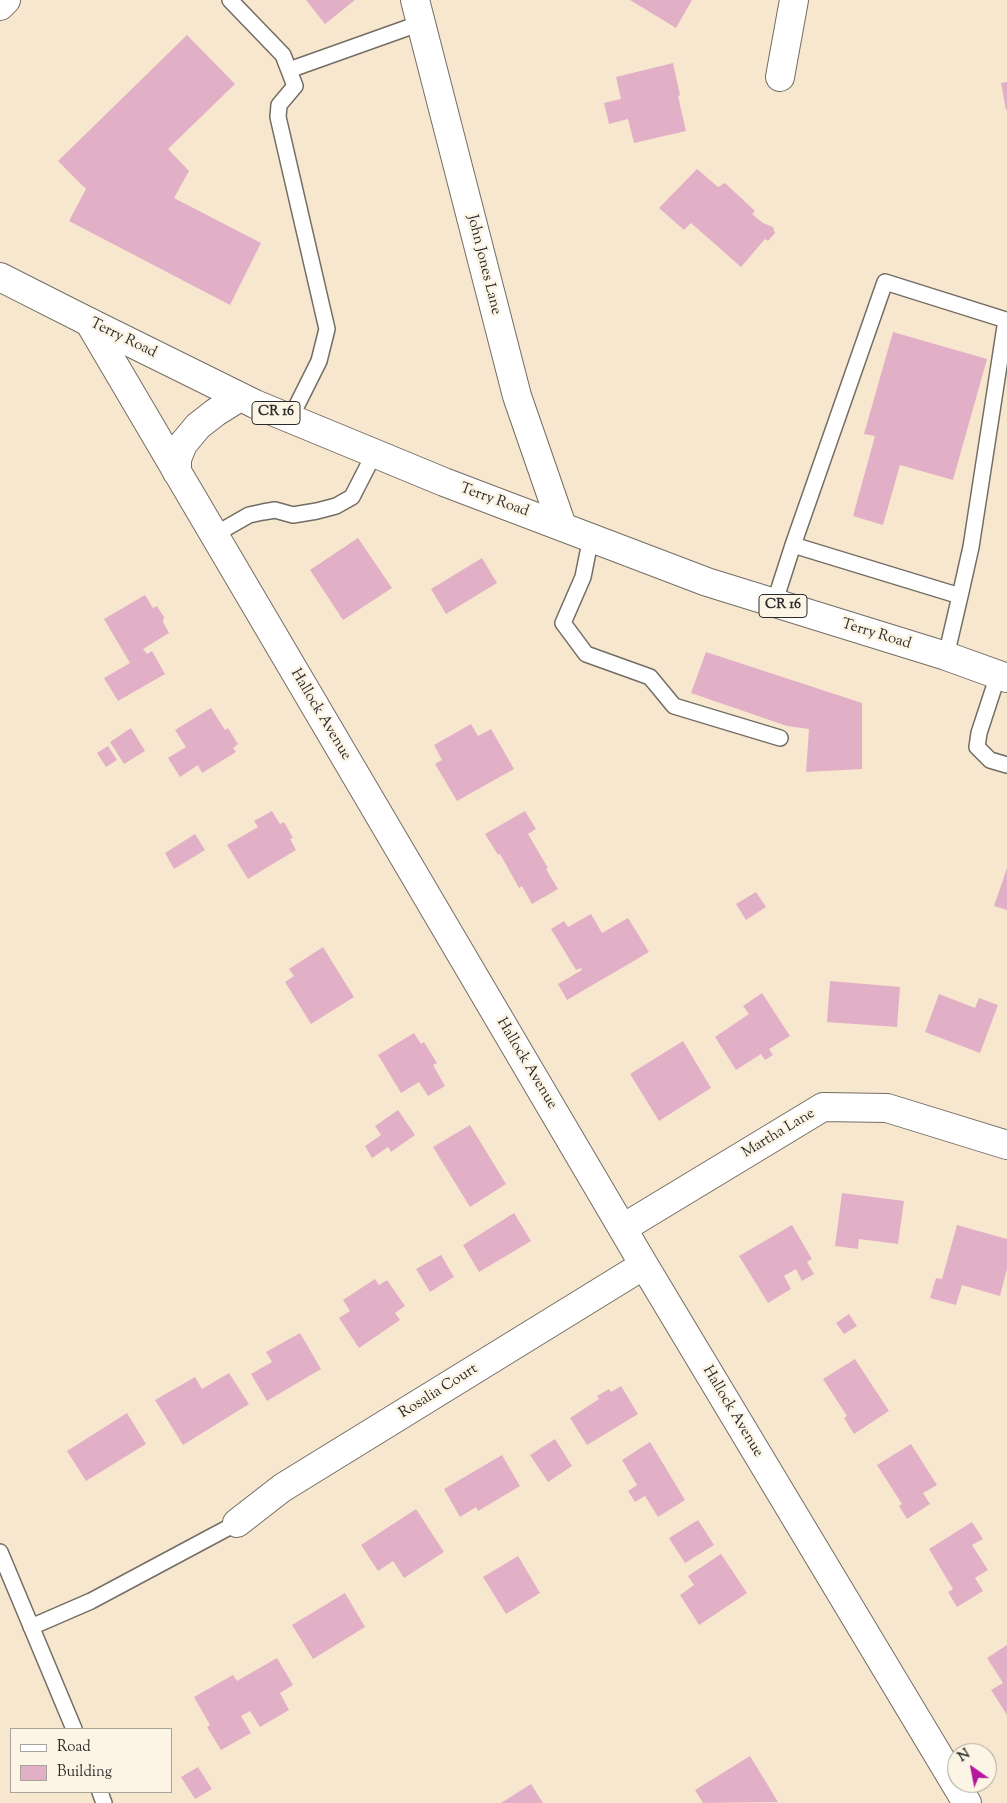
<!DOCTYPE html>
<html>
<head>
<meta charset="utf-8">
<style>
	body { margin:0 }
	#map { position:relative; width:1007px; height:1803px; overflow:hidden; background:#f8e7cf; font-family:"Sorts Mill Goudy",serif }
	canvas { display:block }
	.legend { position:absolute; left:10px; top:1728px; width:162px; height:65px; box-sizing:border-box; background:#fcf5e5; border:1px solid #a8a49b; margin:0; padding:6px 9px; list-style:none; font-size:15px; color:#2b2b2b }
	.legend li { display:flex; align-items:center; gap:10px; height:25px }
	.legend b { width:25px; border:1px solid #a8a49b }
	.north { position:absolute; left:947px; top:1743px; width:50px; height:50px; box-sizing:border-box; background:#fcf5e5; border:1px solid #a8a49b; border-radius:50%; rotate:327deg; font-size:14px; font-weight:700; line-height:20px; text-align:center; color:#2b2b2b }
	.north::after { content:''; display:block; margin:auto; width:18px; height:22px; background:#b5179e; clip-path:polygon(50% 0,100% 100%,50% 72%,0 100%) }
</style>
</head>
<body>
<div id="map">
<canvas width="1007" height="1803"></canvas>
<ul class="legend">
<li><b style="height:6px;background:#fff"></b>Road</li>
<li><b style="height:14px;background:#e2b0c6"></b>Building</li>
</ul>
<div class="north">N</div>
</div>
<script>
const c = document.querySelector('canvas').getContext('2d');
c.lineJoin = 'round';
function fill(path, color) { c.fillStyle = color; c.fill(path, 'evenodd'); }
const shape = rows => new Path2D(rows.map(r => 'M' + r).join(''));
function stroke(path, color, width, dash) { c.strokeStyle = color; c.lineWidth = width; c.lineCap = dash ? 'butt' : 'round'; c.setLineDash(dash || []); c.stroke(path); }
function write(font, color, halo, rows, align = 'center') {
  c.font = font + ' "Sorts Mill Goudy",serif'; c.lineWidth = 5; c.setLineDash([]); c.textBaseline = 'middle'; c.strokeStyle = halo; c.fillStyle = color; for (const [text, x, y, turn = 0] of rows) {
    c.save(); c.translate(x, y); c.rotate((+turn || 0) * Math.PI / 180); c.textAlign = isNaN(turn) ? turn : align; if (halo) c.strokeText(text, 0, 0); c.fillText(text, 0, 0); c.restore();
  }
}
fill(shape([
	[306,0,355,0,325,24],
	[630,0,692,0,676,28],
	[187,35,235,84,168,149,189,171,174,198,261,243,230,305,69,221,86,189,58,161],
	[673,63,680,95,678,96,686,131,634,143,628,119,609,124,604,103,621,99,616,77],
	[1007,82,1007,110,1006,110,1001,83],
	[697,169,718,187,725,183,755,211,752,214,763,223,773,227,775,233,768,241,765,239,741,267,691,223,684,230,659,208],
	[893,332,987,359,953,480,900,465,883,525,853,516,875,436,864,434],
	[358,538,392,588,343,620,310,570],
	[482,558,497,583,446,614,431,589],
	[145,595,153,608,157,606,164,617,163,622,169,633,143,649,147,654,152,651,165,674,118,701,104,678,130,663,104,619],
	[706,652,862,703,862,769,806,772,809,729,787,726,691,693],
	[211,708,225,730,228,728,238,744,233,748,236,752,202,773,198,765,180,777,168,758,186,747,175,730],
	[471,724,478,736,491,729,514,769,457,801,435,764,442,760,434,745],
	[131,728,145,751,124,764,110,742],
	[108,746,117,760,106,767,97,753],
	[272,811,280,824,284,822,293,838,290,839,296,850,248,879,227,845,258,827,254,821],
	[525,811,536,829,528,834,548,868,546,869,558,889,532,904,522,886,519,888,500,854,498,855,485,834],
	[195,834,205,850,174,869,165,853],
	[1007,868,1007,910,994,906],
	[756,892,766,907,746,920,736,904],
	[591,914,602,933,628,918,649,952,567,1000,558,984,582,970,581,968,576,970,551,929,564,921,568,927],
	[323,947,354,997,311,1024,285,982,294,976,289,969],
	[830,981,900,987,897,1027,827,1022],
	[762,993,790,1036,769,1049,773,1055,765,1060,761,1054,736,1070,715,1037,749,1014,743,1006],
	[939,994,975,1008,979,998,998,1005,980,1053,925,1032],
	[414,1033,421,1044,424,1042,437,1063,433,1065,445,1086,428,1096,419,1082,401,1093,378,1055],
	[683,1041,711,1088,659,1121,630,1074],
	[398,1110,415,1135,391,1152,388,1147,372,1158,365,1146,381,1135,375,1126],
	[470,1125,506,1184,470,1207,433,1147],
	[842,1193,904,1201,898,1244,859,1239,858,1249,835,1246],
	[514,1213,531,1241,479,1272,463,1245],
	[792,1225,812,1259,807,1262,814,1274,802,1281,796,1269,784,1276,791,1289,768,1303,739,1256],
	[957,1225,1007,1239,1007,1269,1000,1296,962,1285,956,1305,930,1298,936,1278,942,1279],
	[441,1255,454,1277,430,1292,416,1269],
	[375,1279,379,1285,387,1280,405,1306,395,1313,400,1320,359,1348,339,1318,350,1311,343,1300],
	[849,1314,857,1326,844,1334,836,1323],
	[300,1333,321,1369,267,1401,251,1374,272,1362,266,1352],
	[855,1359,889,1411,854,1434,844,1418,847,1416,823,1379],
	[229,1373,249,1404,183,1445,155,1400,195,1377,202,1389],
	[621,1386,638,1414,587,1445,570,1418,599,1399,597,1396,609,1389,611,1392],
	[127,1413,146,1444,86,1481,67,1451],
	[555,1439,572,1466,548,1482,530,1455],
	[650,1442,685,1500,658,1517,645,1496,635,1502,628,1491,637,1485,622,1460],
	[911,1444,937,1485,923,1493,930,1504,907,1519,899,1506,902,1504,877,1465],
	[502,1455,520,1486,478,1511,476,1507,460,1517,444,1489],
	[416,1509,444,1552,404,1578,393,1561,378,1571,361,1545],
	[698,1520,714,1545,685,1563,669,1538],
	[972,1522,983,1539,972,1545,988,1570,975,1578,983,1591,957,1607,948,1592,953,1589,929,1549],
	[721,1554,747,1593,699,1625,680,1595,694,1585,688,1576],
	[518,1556,540,1593,506,1614,483,1577],
	[345,1593,365,1627,313,1659,292,1625],
	[1007,1645,1007,1715,991,1690,1003,1683,987,1658],
	[277,1658,293,1685,280,1693,289,1710,260,1727,250,1711,241,1716,251,1733,221,1750,207,1727,210,1725,194,1697,233,1675,237,1681],
	[750,1756,778,1802,703,1803,695,1790],
	[198,1767,212,1789,195,1799,181,1777],
	[531,1784,543,1803,501,1803]
]), '#e2b0c6');
const lane = shape([
	[230,0,283,55,295,86,279,105,278,117,327,329,319,361,290,419],
	[289,70,421,23],
	[214,535,249,515,263,512,275,510,293,515,317,511,336,506,352,497,374,454],
	[591,537,583,577,563,623,586,654,650,677,674,706,780,738],
	[793,545,885,282,1006,320,971,547,960,596],
	[774,604,793,545,960,596,946,656],
	[998,675,979,733,977,747,990,760,1007,765],
	[0,1552,74,1729],
	[31,1627,91,1601,237,1523],
	[100,1792,104,1803]
]);
const street = shape([
	[415,0,517,396,562,526],
	[780,77,794,0],
	[89,322,644,1265,967,1803],
	[623,1228,823,1107,887,1108,1007,1145],
	[237,1523,282,1488,644,1265]
]);
const primary = shape([
	[0,6,6,0],
	[0,277,89,322,255,404,444,482,707,582,946,656,1007,678],
	[177,472,177,459,183,444,198,426,216,412,240,397]
]);
stroke(lane, '#736d64', 18);
stroke(street, '#736d64', 30);
stroke(primary, '#736d64', 30);
stroke(lane, '#fff', 15);
stroke(street, '#fff', 28);
stroke(primary, '#fff', 28);
for (const [x, y, w] of [
	[276,413,48],
	[783,606,48]
]) { const box = new Path2D(); box.roundRect(x - w / 2, y - 11.5, w, 23, 4); c.fillStyle = '#fcf5e5'; c.fill(box); stroke(box, '#2b2b2b', 1); }
write('bold 14px', '#2b2b2b', null, [
	["CR 16",276,413],
	["CR 16",783,606]
]);
write('15px', '#2b2b2b', '#fcf5e5', [
	["John Jones Lane",483,265,76],
	["Terry Road",123,339,26],
	["Terry Road",494,501,20],
	["Terry Road",876,635,17],
	["Hallock Avenue",320,715,59],
	["Hallock Avenue",526,1064,59],
	["Martha Lane",779,1134,-31],
	["Rosalia Court",439,1392,-32],
	["Hallock Avenue",732,1412,59]
]);
</script>
</body>
</html>
